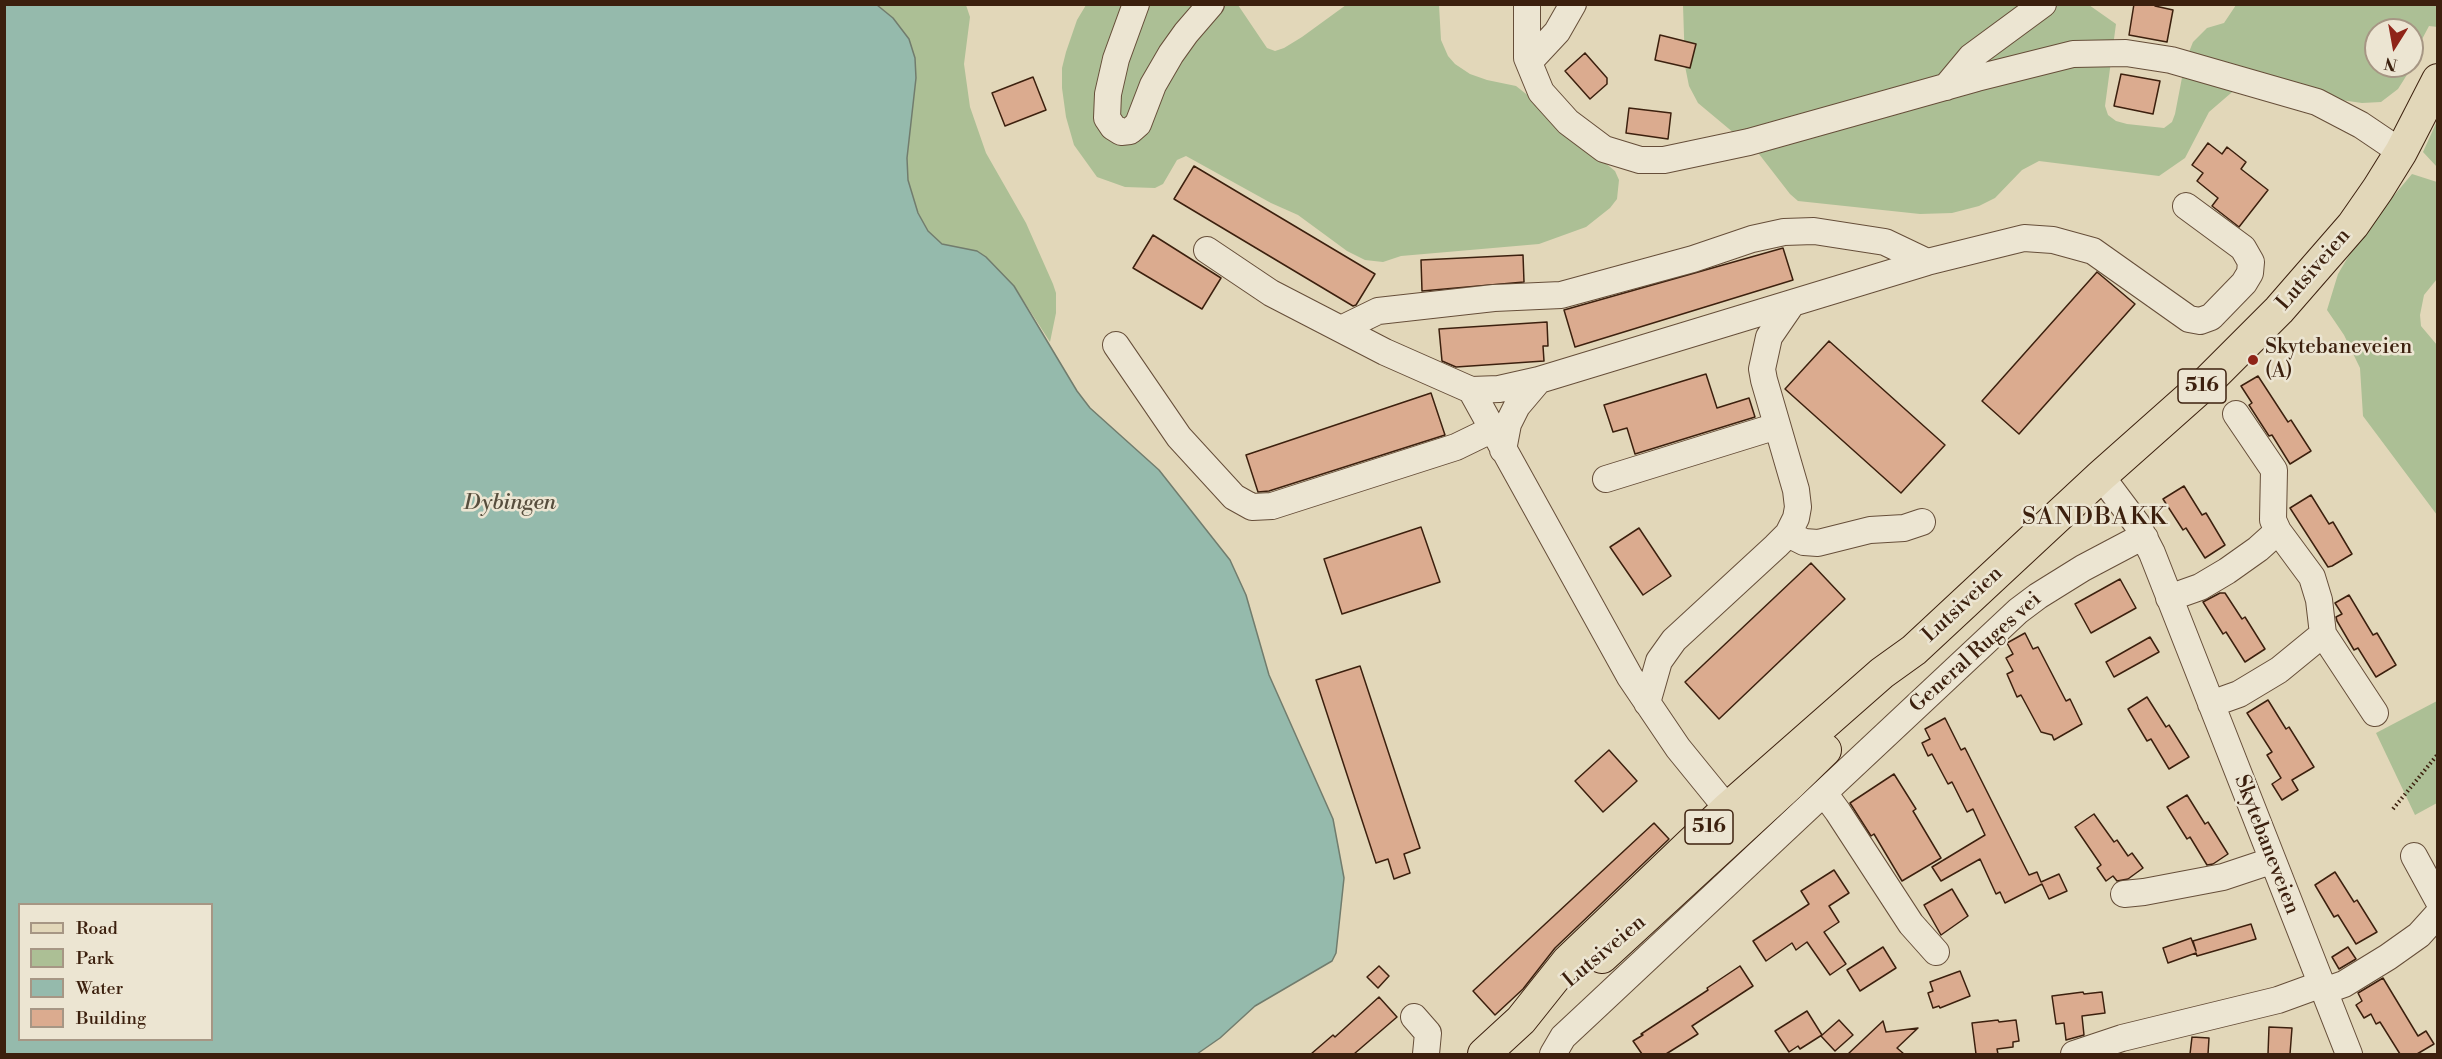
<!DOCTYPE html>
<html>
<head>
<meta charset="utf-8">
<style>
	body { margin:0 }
	#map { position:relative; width:2442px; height:1059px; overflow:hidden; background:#e2d7b9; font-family:"Libre Bodoni",serif }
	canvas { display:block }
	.frame { position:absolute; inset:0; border:6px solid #3c200e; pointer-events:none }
	.legend { position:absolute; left:18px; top:903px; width:195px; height:138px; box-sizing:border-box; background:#ece5d2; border:2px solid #a69684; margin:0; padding:8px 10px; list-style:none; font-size:18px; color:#3c200e }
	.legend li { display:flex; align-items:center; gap:12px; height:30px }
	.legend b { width:30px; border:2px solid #a69684 }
	.north { position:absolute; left:2364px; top:18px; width:60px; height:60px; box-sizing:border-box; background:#ece5d2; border:2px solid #a69684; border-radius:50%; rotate:191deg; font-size:16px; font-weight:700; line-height:24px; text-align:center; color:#3c200e }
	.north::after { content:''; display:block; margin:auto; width:21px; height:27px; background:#8f2418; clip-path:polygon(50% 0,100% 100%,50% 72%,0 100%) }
</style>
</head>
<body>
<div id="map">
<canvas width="2442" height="1059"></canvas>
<div class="frame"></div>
<ul class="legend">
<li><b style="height:8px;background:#e2d7b9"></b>Road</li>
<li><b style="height:16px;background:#acbf95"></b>Park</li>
<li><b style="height:16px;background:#95baac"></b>Water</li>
<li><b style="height:16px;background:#dbab8f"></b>Building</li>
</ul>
<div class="north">N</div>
</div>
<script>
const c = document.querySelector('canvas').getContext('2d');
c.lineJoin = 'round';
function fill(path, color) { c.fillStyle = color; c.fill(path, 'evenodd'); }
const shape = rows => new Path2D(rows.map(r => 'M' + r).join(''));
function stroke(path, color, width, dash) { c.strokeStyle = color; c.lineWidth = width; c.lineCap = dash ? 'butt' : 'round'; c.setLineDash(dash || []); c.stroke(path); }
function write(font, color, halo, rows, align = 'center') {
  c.font = font + ' "Libre Bodoni",serif'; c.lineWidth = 5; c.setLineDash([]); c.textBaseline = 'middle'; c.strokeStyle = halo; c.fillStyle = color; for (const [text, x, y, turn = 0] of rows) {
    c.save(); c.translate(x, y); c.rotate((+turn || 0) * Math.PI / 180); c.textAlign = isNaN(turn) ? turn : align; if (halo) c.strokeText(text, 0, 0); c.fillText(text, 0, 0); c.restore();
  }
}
fill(shape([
	[877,5,966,5,970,17,964,64,970,107,986,153,1026,223,1053,284,1056,293,1056,313,1050,342,1014,286,977,251,942,244,928,231,918,213,908,180,907,158,916,78,893,18],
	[1086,5,1238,5,1267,48,1275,51,1284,48,1302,37,1346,5,1439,5,1441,40,1448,56,1455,64,1470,74,1487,80,1516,86,1530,97,1557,124,1615,171,1619,180,1617,199,1610,208,1586,227,1539,244,1401,256,1383,262,1365,260,1347,251,1298,215,1271,203,1186,156,1177,160,1163,184,1155,188,1125,187,1097,177,1074,145,1066,117,1062,88,1062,68,1066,52,1077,20],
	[1683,5,2089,5,2116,24,2105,106,2108,115,2116,121,2127,124,2164,128,2172,122,2175,114,2185,62,2193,42,2207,28,2224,23,2236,5,2437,5,2438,27,2429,26,2420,43,2415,62,2398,89,2381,102,2362,103,2257,88,2238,87,2209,112,2185,158,2159,176,2039,161,2022,170,1995,198,1979,206,1952,213,1920,214,1798,201,1790,194,1759,154,1698,103,1689,86,1685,66],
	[2376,30,2412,30,2412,66,2376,66],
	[2437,121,2437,167,2423,152],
	[2412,174,2437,182,2437,279,2424,295,2420,315,2421,326,2437,345,2437,515,2363,416,2360,368,2344,335,2327,310,2338,274,2348,257,2380,212],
	[2437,701,2437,803,2415,815,2376,733]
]), '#acbf95');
const water = shape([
	[5,4,877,5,893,18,909,39,915,58,916,78,907,158,908,180,918,213,928,231,942,244,977,251,986,257,1014,286,1077,391,1090,408,1159,470,1230,560,1246,595,1269,675,1333,819,1344,878,1336,953,1332,961,1255,1006,1220,1038,1197,1054,5,1054,5,4],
	[20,904,212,904,212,1040,20,1040,20,904]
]);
fill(water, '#95baac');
stroke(water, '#717c6d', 1.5);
const building = shape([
	[2134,4,2155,4,2155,6,2173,10,2167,42,2129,35,2134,4],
	[1660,35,1696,44,1690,68,1655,60,1660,35],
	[1585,53,1607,78,1607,84,1590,99,1565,71,1585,53],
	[2121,74,2160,81,2153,114,2114,106,2121,74],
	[1033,77,1046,110,1005,126,992,93,1033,77],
	[1629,108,1671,113,1668,139,1626,133,1629,108],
	[2208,143,2222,154,2227,147,2246,162,2241,169,2268,190,2239,227,2212,206,2218,198,2197,181,2203,173,2192,165,2208,143],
	[1194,166,1375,274,1356,305,1353,306,1174,199,1194,166],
	[1153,235,1221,278,1202,309,1133,268,1153,235],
	[1783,248,1793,280,1575,347,1564,310,1783,248],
	[1523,255,1524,282,1422,291,1421,260,1523,255],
	[2097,272,2135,304,2019,434,1982,401,2097,272],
	[1547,322,1548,346,1543,346,1544,361,1456,367,1442,361,1439,329,1547,322],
	[1829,341,1945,445,1901,493,1785,389,1829,341],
	[1706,374,1717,408,1749,398,1755,417,1635,454,1627,428,1613,432,1604,405,1706,374],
	[2258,376,2288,422,2291,420,2311,451,2290,464,2272,435,2269,436,2258,419,2249,405,2252,403,2241,386,2258,376],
	[1431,393,1445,435,1269,491,1258,492,1246,455,1431,393],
	[2184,486,2202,515,2206,513,2225,545,2205,558,2186,528,2183,530,2163,499,2184,486],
	[2311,495,2329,524,2333,522,2352,554,2332,566,2328,567,2290,508,2311,495],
	[1421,527,1440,582,1342,614,1324,559,1421,527],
	[1639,528,1671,576,1643,595,1610,547,1639,528],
	[1811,563,1845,599,1719,719,1685,682,1811,563],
	[2120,579,2136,608,2091,633,2075,604,2120,579],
	[2220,593,2225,593,2242,619,2245,617,2265,649,2245,662,2226,632,2223,634,2203,602,2220,593],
	[2349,595,2373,635,2377,633,2396,665,2376,677,2358,648,2354,650,2337,621,2336,617,2342,614,2335,603,2349,595],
	[2025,633,2033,649,2038,647,2066,701,2070,699,2082,724,2054,740,2052,735,2041,732,2021,695,2017,697,2007,674,2013,671,2006,658,2013,654,2007,643,2025,633],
	[2150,637,2159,652,2114,677,2106,662,2150,637],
	[1360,666,1420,848,1404,854,1410,873,1394,879,1388,859,1376,863,1316,680,1360,666],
	[2147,697,2166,727,2169,725,2189,757,2169,769,2151,739,2147,741,2128,709,2147,697],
	[2268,700,2286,729,2289,727,2314,767,2292,780,2298,790,2282,800,2272,784,2281,778,2267,755,2272,752,2247,713,2268,700],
	[1945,718,1961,750,1965,748,2029,875,2037,872,2041,882,2059,874,2067,891,2049,899,2042,884,2005,903,2000,892,1996,894,1980,859,1941,881,1932,867,1985,835,1973,809,1967,812,1952,782,1948,784,1932,754,1928,756,1922,743,1930,739,1925,729,1945,718],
	[1609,750,1637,781,1603,812,1575,781,1609,750],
	[1894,774,1916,809,1913,811,1941,858,1902,881,1874,834,1871,836,1850,803,1894,774],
	[2187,795,2205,824,2208,822,2228,854,2213,864,2207,865,2190,837,2187,839,2167,807,2187,795],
	[2094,814,2114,842,2117,840,2128,856,2132,853,2143,868,2128,879,2117,881,2113,876,2106,881,2097,868,2101,865,2075,827,2094,814],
	[1654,823,1669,839,1555,948,1523,989,1495,1015,1473,991,1654,823],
	[1834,870,1849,893,1829,906,1839,922,1824,932,1846,964,1830,975,1807,942,1796,950,1792,943,1766,961,1753,941,1809,904,1801,891,1834,870],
	[2335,872,2354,902,2357,900,2377,932,2356,944,2338,915,2334,917,2315,885,2335,872],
	[1952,889,1968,916,1941,935,1924,905,1952,889],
	[2251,924,2256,939,2197,956,2196,953,2168,963,2163,948,2191,938,2196,951,2193,941,2251,924],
	[1883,947,1896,968,1860,991,1847,970,1883,947],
	[2348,947,2356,959,2339,969,2332,957,2348,947],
	[1379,966,1389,976,1378,988,1367,977,1379,966],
	[1740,966,1753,986,1692,1026,1698,1034,1666,1054,1642,1054,1633,1041,1643,1035,1641,1034,1708,990,1707,988,1740,966],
	[1960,971,1970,996,1940,1008,1939,1006,1933,1008,1928,993,1933,991,1930,982,1960,971],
	[2383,978,2418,1036,2426,1031,2434,1044,2417,1054,2400,1054,2380,1022,2376,1024,2371,1014,2364,1018,2356,1005,2362,1001,2358,993,2383,978],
	[2083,992,2084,994,2102,992,2105,1013,2082,1016,2084,1035,2066,1040,2064,1023,2056,1024,2052,996,2083,992],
	[1379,997,1397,1017,1354,1054,1311,1054,1333,1035,1335,1037,1379,997],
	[1807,1011,1822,1035,1800,1049,1798,1046,1789,1052,1775,1031,1807,1011],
	[1839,1020,1853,1035,1835,1051,1821,1036,1839,1020],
	[1998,1020,1999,1022,2016,1020,2019,1041,2013,1042,2013,1047,1997,1049,1998,1054,1976,1054,1972,1023,1998,1020],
	[1883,1021,1886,1032,1918,1028,1897,1048,1904,1054,1848,1054,1883,1021],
	[2269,1027,2292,1028,2290,1054,2268,1054,2269,1027],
	[2192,1037,2209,1038,2208,1054,2190,1054,2192,1037]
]);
fill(building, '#dbab8f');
stroke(building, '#3c200e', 1.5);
const minor = shape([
	[1136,4,1116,59,1108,94,1107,118,1113,127,1121,132,1130,131,1138,124,1153,85,1171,54,1186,33,1211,4],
	[1527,4,1527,58,1541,92,1568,122,1604,149,1640,160,1664,160,1749,142,1977,78,2073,54,2126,53,2171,60,2317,102,2361,125,2401,152],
	[1529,62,1557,32,1573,4],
	[1946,87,1971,57,2043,4],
	[1207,250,1271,293,1385,352,1471,390,1630,677,1678,748,1739,823],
	[1341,329,1378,311,1494,298,1561,295,1693,259,1752,239,1784,232,1814,231,1885,242,1927,262],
	[1116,345,1179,437,1234,497,1252,507,1272,506,1456,447,1491,430],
	[1471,390,1499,389,1539,380],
	[2236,414,2274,470,2273,520,2278,531,2312,577,2319,600,2323,634,2375,713],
	[1503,450,1508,424,1517,406,1539,380,1927,262,2024,238,2053,240,2093,251,2189,319,2200,321,2211,317,2244,283,2250,273,2251,262,2243,248,2186,206],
	[2101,476,2137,524,2152,553,2349,1054],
	[1606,479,1777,426],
	[1788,534,1804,542,1818,543,1870,530,1904,528,1922,522],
	[2169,598,2200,587,2227,571,2258,549,2278,531],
	[1647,703,1659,661,1674,640,1776,546,1788,534,1796,518,1798,507,1796,490,1764,380,1762,369,1769,337,1791,305],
	[2211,704,2239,694,2279,670,2323,634],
	[1824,793,1838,812,1911,924,1936,952],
	[2414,856,2438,900],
	[2124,894,2144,892,2223,877,2271,861],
	[2324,991,2344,984,2388,957,2419,935,2438,914],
	[1414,1017,1428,1033,1426,1054],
	[1553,1054,1563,1037,1593,1009,2018,611,2038,596,2083,568,2136,540,2145,538],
	[2074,1054,2122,1038,2278,1000,2322,984]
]);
const major = shape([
	[1602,957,1789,785,1825,750],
	[1484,1054,1521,1020,1568,961,1726,810,1882,673,1914,650,2101,476,2208,381,2279,310,2353,225,2378,189,2401,152,2438,80]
]);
stroke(minor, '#664e39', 28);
stroke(major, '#3c200e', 34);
stroke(shape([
	[2393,809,2438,754]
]), '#3c200e', 4, [1.5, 3]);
stroke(minor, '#ece5d2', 26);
stroke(major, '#e2d7b9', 32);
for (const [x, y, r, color] of [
	[2253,360,6,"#8f2418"]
]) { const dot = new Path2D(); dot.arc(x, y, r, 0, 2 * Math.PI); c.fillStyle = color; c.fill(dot); stroke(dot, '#ece5d2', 2); }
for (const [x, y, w] of [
	[2202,386,48],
	[1709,827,48]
]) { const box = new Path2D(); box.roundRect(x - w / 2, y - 17, w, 34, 4.5); c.fillStyle = '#ece5d2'; c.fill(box); stroke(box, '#3c200e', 1.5); }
write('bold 20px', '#3c200e', null, [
	["516",2202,386],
	["516",1709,827]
]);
write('21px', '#3c200e', '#ece5d2', [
	["Lutsiveien",2314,270,-49],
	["Lutsiveien",1963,605,-43],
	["General Ruges vei",1976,653,-42],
	["Skytebaneveien",2266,845,69],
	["Lutsiveien",1605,952,-40]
]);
write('21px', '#3c200e', '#ece5d2', [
	["Skytebaneveien",2265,348],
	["(A)",2265,372]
], 'left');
write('italic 22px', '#574e3d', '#ece5d2', [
	["Dybingen",510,504]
]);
c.letterSpacing = '1.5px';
write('24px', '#3c200e', '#ece5d2', [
	["SANDBAKK",2095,518]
]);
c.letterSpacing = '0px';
</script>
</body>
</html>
